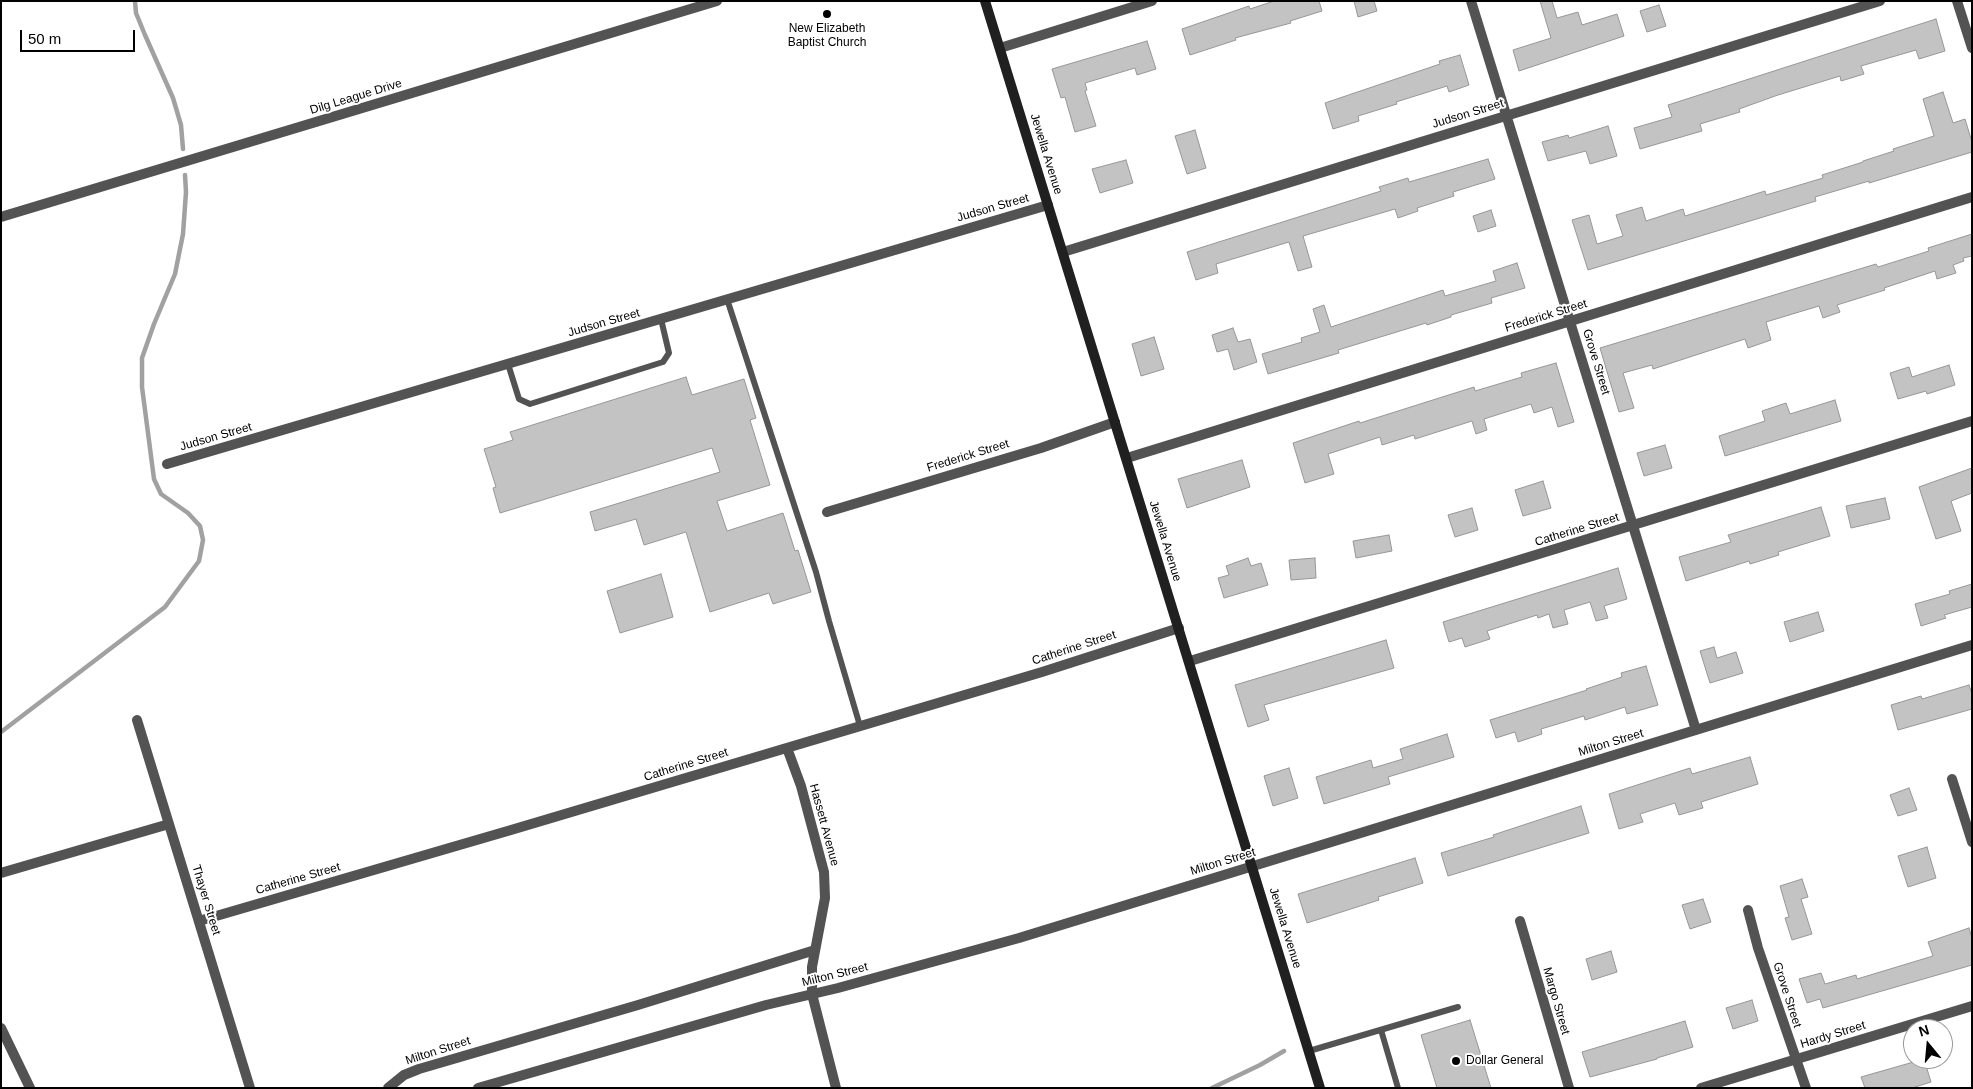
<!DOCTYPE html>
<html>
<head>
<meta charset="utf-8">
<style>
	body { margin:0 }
	#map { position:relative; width:1973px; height:1089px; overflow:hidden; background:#fff; font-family:Helvetica,sans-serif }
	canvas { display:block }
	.frame { position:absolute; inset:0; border:2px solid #000; pointer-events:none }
	.north { position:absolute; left:1903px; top:1019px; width:50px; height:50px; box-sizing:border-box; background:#fff; border:1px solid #999; border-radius:50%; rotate:343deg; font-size:14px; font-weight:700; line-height:20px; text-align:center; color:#000 }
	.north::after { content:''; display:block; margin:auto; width:18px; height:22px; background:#000; clip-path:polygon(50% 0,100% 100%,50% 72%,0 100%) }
	.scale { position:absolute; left:20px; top:30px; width:115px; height:22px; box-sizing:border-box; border:2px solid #000; border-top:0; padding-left:6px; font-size:15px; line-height:18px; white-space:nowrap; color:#000; -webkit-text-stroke:4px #fff; paint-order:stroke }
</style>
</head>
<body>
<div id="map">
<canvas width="1973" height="1089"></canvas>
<div class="frame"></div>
<div class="north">N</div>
<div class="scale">50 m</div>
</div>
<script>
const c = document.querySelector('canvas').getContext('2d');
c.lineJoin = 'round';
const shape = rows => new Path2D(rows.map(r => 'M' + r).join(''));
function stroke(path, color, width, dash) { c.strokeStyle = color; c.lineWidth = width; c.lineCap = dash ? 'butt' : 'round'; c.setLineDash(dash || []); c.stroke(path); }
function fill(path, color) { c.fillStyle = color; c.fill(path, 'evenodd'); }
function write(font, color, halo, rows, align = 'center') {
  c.font = font + ' Helvetica,sans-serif'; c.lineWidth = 4; c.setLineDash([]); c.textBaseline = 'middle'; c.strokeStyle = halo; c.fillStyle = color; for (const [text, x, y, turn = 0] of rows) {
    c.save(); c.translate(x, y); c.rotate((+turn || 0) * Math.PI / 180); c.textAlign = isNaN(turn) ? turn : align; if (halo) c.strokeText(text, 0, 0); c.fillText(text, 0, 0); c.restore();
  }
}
stroke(shape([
	[135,1,136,13,145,35,173,98,181,125,183,149],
	[1,732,165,607,199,561,203,540,200,526,188,513,161,494,154,479,142,387,142,358,154,324,175,274,183,234,186,192,185,175],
	[1212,1088,1260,1065,1284,1051]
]), '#a1a1a1', 4.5);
const building = shape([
	[1274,1,1319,1,1322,11,1290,21,1291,23,1235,38,1236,40,1190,55,1182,29,1249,6,1250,9,1274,1],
	[1354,1,1374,1,1377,11,1358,17,1354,1],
	[1540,1,1552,1,1557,18,1578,12,1582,25,1617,14,1624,36,1519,71,1513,50,1551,38,1540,1],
	[1659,5,1666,26,1647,32,1640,11,1659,5],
	[1936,19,1945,51,1919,59,1916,50,1861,66,1864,74,1841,81,1840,76,1778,95,1739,109,1740,112,1700,124,1702,131,1640,149,1634,128,1672,117,1668,105,1936,19],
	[1147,41,1156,69,1137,75,1135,68,1085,83,1087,90,1085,91,1096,126,1075,132,1065,97,1061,98,1052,69,1147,41],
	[1460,55,1469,85,1449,92,1447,86,1396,102,1397,104,1358,116,1359,121,1333,129,1325,103,1440,64,1439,61,1460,55],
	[1943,92,1953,123,1965,119,1972,142,1972,152,1869,183,1869,181,1815,197,1816,201,1588,270,1572,220,1589,215,1597,244,1623,236,1616,215,1642,207,1646,221,1683,209,1685,216,1765,191,1766,195,1823,178,1822,175,1863,162,1863,161,1894,151,1893,149,1934,136,1923,99,1943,92],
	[1608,126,1617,156,1590,164,1586,151,1548,161,1542,142,1568,135,1569,138,1608,126],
	[1195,130,1206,168,1187,174,1175,136,1195,130],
	[1488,159,1495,179,1453,192,1454,196,1417,208,1418,211,1398,218,1395,209,1303,236,1312,267,1298,271,1289,242,1216,264,1218,273,1196,280,1187,252,1381,191,1379,187,1408,178,1409,182,1488,159],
	[1126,160,1133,183,1100,193,1092,169,1126,160],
	[1491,210,1496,226,1478,232,1473,216,1491,210],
	[1972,234,1972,256,1963,258,1964,261,1953,265,1956,273,1937,279,1935,271,1884,288,1885,290,1837,305,1840,312,1823,318,1819,306,1766,322,1771,340,1748,348,1745,339,1653,369,1652,365,1623,373,1634,408,1619,412,1600,348,1876,264,1878,267,1929,251,1928,248,1972,234],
	[1517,263,1525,288,1491,298,1492,303,1451,315,1451,317,1427,325,1426,323,1338,350,1339,353,1268,374,1262,354,1302,342,1301,338,1320,332,1313,309,1324,305,1331,327,1443,290,1445,296,1496,281,1493,271,1517,263],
	[1233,328,1238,342,1250,339,1257,362,1234,370,1228,349,1217,352,1212,335,1233,328],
	[1154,337,1164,369,1141,376,1132,344,1154,337],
	[1556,363,1574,422,1558,427,1552,407,1534,413,1531,404,1484,419,1487,430,1476,434,1472,421,1415,439,1414,435,1382,445,1380,437,1328,454,1334,474,1305,483,1293,443,1359,421,1360,423,1474,387,1475,391,1522,377,1521,373,1556,363],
	[1949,365,1955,385,1927,394,1926,391,1898,399,1890,373,1909,367,1912,377,1949,365],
	[686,377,692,395,744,379,756,418,750,420,770,485,717,501,727,531,783,513,795,551,798,550,811,592,773,604,769,593,710,612,686,532,644,545,636,519,595,531,590,512,720,472,712,448,500,513,493,488,496,487,484,449,513,440,510,432,686,377],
	[1835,400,1841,421,1725,456,1719,436,1765,421,1762,411,1786,403,1790,414,1835,400],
	[1665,445,1672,468,1644,476,1637,453,1665,445],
	[1242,460,1250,487,1187,508,1178,479,1242,460],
	[1972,468,1972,493,1951,501,1961,531,1936,539,1919,487,1972,468],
	[1543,481,1551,508,1523,516,1515,490,1543,481],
	[1885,498,1890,519,1851,528,1846,506,1885,498],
	[1821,507,1830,536,1778,552,1779,555,1750,564,1749,561,1686,581,1679,557,1731,542,1728,535,1821,507],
	[1472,508,1478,530,1455,537,1448,515,1472,508],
	[1389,535,1392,551,1356,558,1353,541,1389,535],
	[1248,558,1251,566,1261,563,1268,585,1224,598,1218,578,1229,575,1226,566,1248,558],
	[1315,558,1316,578,1291,580,1289,560,1315,558],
	[1618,568,1627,599,1604,606,1608,618,1596,621,1590,602,1564,610,1568,624,1553,628,1549,614,1538,618,1537,615,1487,631,1490,639,1465,647,1462,638,1449,642,1443,622,1618,568],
	[661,574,673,617,620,633,607,591,661,574],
	[1972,584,1972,607,1944,615,1946,618,1921,626,1915,604,1950,594,1949,591,1972,584],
	[1818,612,1824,631,1790,642,1784,622,1818,612],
	[1386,640,1394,668,1264,705,1269,720,1248,727,1235,685,1386,640],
	[1714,647,1717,658,1736,652,1743,673,1710,683,1700,651,1714,647],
	[1646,666,1658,705,1627,714,1625,707,1585,720,1584,716,1541,729,1542,734,1518,742,1515,732,1496,738,1490,720,1587,690,1586,689,1622,677,1621,673,1646,666],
	[1969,685,1972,694,1972,709,1898,730,1891,705,1921,696,1922,699,1969,685],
	[1447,734,1454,757,1388,777,1390,784,1324,804,1316,777,1371,760,1373,768,1403,759,1400,749,1447,734],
	[1750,757,1758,784,1701,802,1703,808,1679,815,1675,803,1640,814,1643,822,1619,829,1609,794,1690,768,1692,774,1750,757],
	[1289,768,1298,798,1273,806,1264,776,1289,768],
	[1909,788,1917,810,1898,816,1890,795,1909,788],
	[1581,806,1589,833,1448,876,1441,853,1494,837,1493,835,1581,806],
	[1927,847,1936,878,1908,887,1898,856,1927,847],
	[1415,858,1423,883,1378,897,1379,900,1307,923,1298,894,1415,858],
	[1802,879,1808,897,1801,899,1812,934,1792,940,1785,918,1789,917,1780,886,1802,879],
	[1703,899,1711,922,1690,929,1682,905,1703,899],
	[1969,928,1972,938,1972,965,1823,1008,1820,999,1807,1003,1799,979,1821,973,1825,984,1856,975,1857,979,1933,956,1928,942,1969,928],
	[1611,951,1617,972,1592,980,1586,959,1611,951],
	[1752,1000,1758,1021,1733,1029,1726,1008,1752,1000],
	[1470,1020,1491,1088,1437,1088,1421,1035,1470,1020],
	[1685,1021,1693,1047,1657,1058,1657,1059,1590,1077,1582,1052,1685,1021],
	[1924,1059,1931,1082,1912,1088,1865,1088,1861,1077,1924,1059]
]);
fill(building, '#c3c3c3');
stroke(building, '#979797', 1);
stroke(shape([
	[727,299,816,572,829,621,860,726],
	[508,364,519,399,530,404,663,362,669,353,661,319],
	[1381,1030,1398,1088],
	[1309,1051,1458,1007]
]), '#535353', 6);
stroke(shape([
	[1471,1,1696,730],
	[1957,1,1972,48],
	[1000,48,1152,1],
	[1,217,717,1],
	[1063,252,1880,1],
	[1127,458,1972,197],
	[167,464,1048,205],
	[827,512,1041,448,1115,422],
	[1190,661,1972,421],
	[137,720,250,1088],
	[787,748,801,786,824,872,825,898,812,967,812,994,836,1088],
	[1952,779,1972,842],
	[1,873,169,824],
	[1748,910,1758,948,1806,1088],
	[199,921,511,830,1042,672,1179,628],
	[1520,921,1569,1088],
	[1,1028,30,1088],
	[388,1088,404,1075,419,1069,638,1005,815,950],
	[478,1088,766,1005,838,988,1019,938,1972,645],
	[1701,1088,1972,1006]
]), '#535353', 10);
stroke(shape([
	[985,1,1320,1088]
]), '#202020', 10);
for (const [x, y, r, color] of [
	[827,14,5,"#000"],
	[1456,1061,5,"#000"]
]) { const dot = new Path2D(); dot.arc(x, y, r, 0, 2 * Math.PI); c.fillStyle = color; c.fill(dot); stroke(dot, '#fff', 2); }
write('12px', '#000', '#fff', [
	["New Elizabeth",827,29],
	["Baptist Church",827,43],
	["Dollar General",1466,1061,"left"]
]);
write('12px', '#000', '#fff', [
	["Dilg League Drive",356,97,-17],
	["Judson Street",1468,114,-17],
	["Jewella Avenue",1046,154,73],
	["Judson Street",993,208,-16],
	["Frederick Street",1546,316,-17],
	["Judson Street",604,323,-16],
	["Grove Street",1596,362,73],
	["Judson Street",216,437,-16],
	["Frederick Street",968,456,-17],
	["Catherine Street",1577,530,-17],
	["Jewella Avenue",1165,541,73],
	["Catherine Street",1074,648,-18],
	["Milton Street",1611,743,-17],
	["Catherine Street",686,765,-17],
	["Hassett Avenue",824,825,75],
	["Milton Street",1223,862,-17],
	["Catherine Street",298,879,-16],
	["Thayer Street",206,900,73],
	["Jewella Avenue",1285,928,73],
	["Milton Street",835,975,-14],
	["Grove Street",1787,995,72],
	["Margo Street",1556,1001,74],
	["Hardy Street",1833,1035,-17],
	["Milton Street",438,1051,-18]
]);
</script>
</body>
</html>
